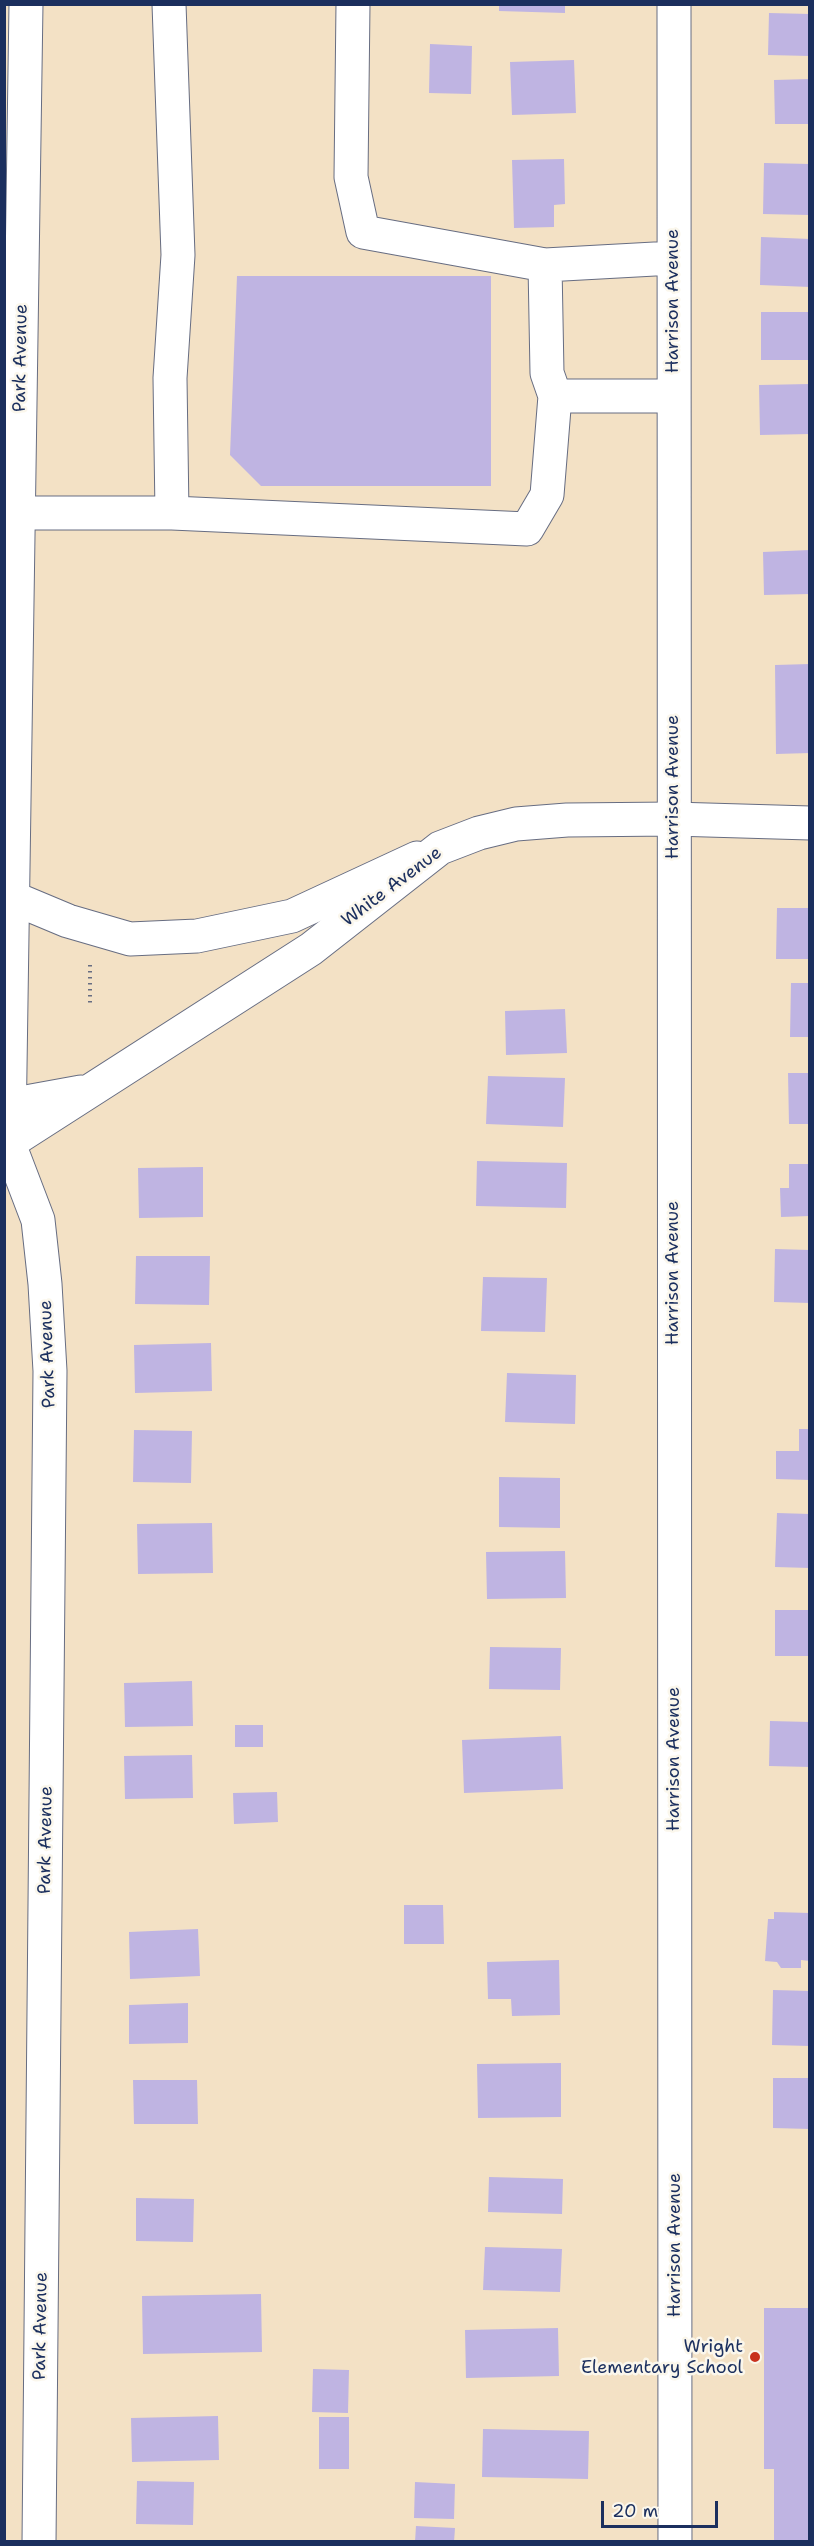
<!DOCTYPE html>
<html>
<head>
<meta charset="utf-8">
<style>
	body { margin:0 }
	#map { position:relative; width:814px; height:2546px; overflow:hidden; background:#f3e1c5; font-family:"Shantell Sans",sans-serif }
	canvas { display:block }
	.frame { position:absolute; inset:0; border:6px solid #1b2f5e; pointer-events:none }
	.scale { position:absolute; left:601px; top:2501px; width:117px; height:27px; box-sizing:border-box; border:3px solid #1b2f5e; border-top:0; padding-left:8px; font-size:18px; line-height:21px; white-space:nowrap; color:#1b2f5e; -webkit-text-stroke:4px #fbf7ec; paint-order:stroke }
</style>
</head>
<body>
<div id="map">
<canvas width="814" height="2546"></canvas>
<div class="frame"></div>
<div class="scale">20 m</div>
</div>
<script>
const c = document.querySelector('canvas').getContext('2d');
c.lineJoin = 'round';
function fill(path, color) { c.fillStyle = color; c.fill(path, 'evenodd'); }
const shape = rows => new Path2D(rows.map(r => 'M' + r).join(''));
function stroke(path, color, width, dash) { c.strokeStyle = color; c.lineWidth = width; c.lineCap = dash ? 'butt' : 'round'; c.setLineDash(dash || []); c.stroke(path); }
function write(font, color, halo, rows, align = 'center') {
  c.font = font + ' "Shantell Sans",sans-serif'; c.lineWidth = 5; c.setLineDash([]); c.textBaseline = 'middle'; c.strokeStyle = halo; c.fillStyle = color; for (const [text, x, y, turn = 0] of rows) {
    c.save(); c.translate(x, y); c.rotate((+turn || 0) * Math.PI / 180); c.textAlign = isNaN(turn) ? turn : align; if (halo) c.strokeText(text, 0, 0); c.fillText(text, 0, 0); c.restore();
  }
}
fill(shape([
	[499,4,565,4,565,13,499,11],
	[769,13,810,14,810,56,768,55],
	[430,44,472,46,471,94,429,93],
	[574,60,576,113,512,115,510,62],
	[810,79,810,124,775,124,774,80],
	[564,159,565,204,554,205,554,227,514,228,512,160],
	[764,163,810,164,810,215,763,214],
	[761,237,810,239,810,287,760,285],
	[237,276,491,276,491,486,261,486,230,455],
	[761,312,810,312,810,360,761,360],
	[810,384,810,434,760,435,759,385],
	[810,550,810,594,764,595,763,552],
	[810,664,810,753,776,754,775,665],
	[777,908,810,908,810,959,776,959],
	[791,983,810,983,810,1037,790,1037],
	[565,1009,567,1053,506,1055,505,1011],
	[788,1073,810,1073,810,1124,789,1124],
	[488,1076,565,1078,563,1127,486,1124],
	[477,1161,567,1163,566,1208,476,1206],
	[789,1164,810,1164,810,1216,781,1217,780,1188,789,1188],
	[203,1167,203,1217,139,1218,138,1168],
	[775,1249,810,1250,810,1303,774,1302],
	[136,1256,210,1256,209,1305,135,1304],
	[483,1277,547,1278,545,1332,481,1331],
	[211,1343,212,1391,135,1393,134,1345],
	[507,1373,576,1375,575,1424,505,1422],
	[799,1429,810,1429,810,1480,776,1479,776,1451,799,1451],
	[134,1430,192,1431,191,1483,133,1482],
	[499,1477,560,1478,560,1528,499,1527],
	[777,1513,810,1514,810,1568,775,1567],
	[212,1523,213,1573,138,1574,137,1524],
	[565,1551,566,1598,487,1599,486,1552],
	[775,1610,810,1610,810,1656,775,1656],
	[490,1647,561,1648,560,1690,489,1689],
	[192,1681,193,1726,125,1727,124,1683],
	[770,1721,810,1722,810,1767,769,1766],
	[235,1725,263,1725,263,1747,235,1747],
	[561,1736,563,1789,464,1793,462,1740],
	[192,1755,193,1798,125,1799,124,1756],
	[277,1792,278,1822,234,1824,233,1793],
	[404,1905,443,1905,444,1944,404,1944],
	[774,1912,810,1913,810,1961,801,1960,801,1968,781,1968,777,1962,765,1961,768,1919,774,1919],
	[198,1929,200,1976,130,1979,129,1932],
	[559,1960,560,2015,512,2016,511,1999,488,1999,487,1962],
	[773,1990,810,1991,810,2046,772,2045],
	[188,2003,188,2043,129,2044,129,2005],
	[561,2063,561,2117,478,2118,477,2064],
	[773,2078,810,2078,810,2129,773,2128],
	[133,2080,197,2080,198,2124,134,2124],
	[489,2177,563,2179,562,2214,488,2212],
	[136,2198,194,2199,193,2242,136,2241],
	[485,2247,562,2249,560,2292,483,2290],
	[261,2294,262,2352,143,2354,142,2296],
	[764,2308,810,2308,810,2542,774,2542,774,2469,764,2469],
	[558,2328,559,2376,466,2378,465,2330],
	[313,2369,349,2370,348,2413,312,2412],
	[218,2416,219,2460,132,2462,131,2418],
	[319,2417,349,2417,349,2469,319,2469],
	[483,2429,589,2431,588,2479,482,2477],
	[137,2481,194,2482,193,2525,136,2524],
	[415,2482,455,2484,454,2519,414,2518],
	[416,2526,455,2528,454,2542,415,2542]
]), '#bfb4e2');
const minor = shape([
	[169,4,178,255,170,378,172,513],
	[353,4,351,177,363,232,545,265,673,258],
	[674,4,675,2542],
	[555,396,673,396],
	[19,513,172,513,527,529,547,495,555,396,547,373,545,265],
	[13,898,68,921,130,939,197,936,292,916,417,858],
	[9,1133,26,4],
	[9,1144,38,1220,45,1284,50,1371,39,2542]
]);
const major = shape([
	[4,1106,81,1092],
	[4,1146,311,949,440,848,479,833,516,824,567,820,673,819,810,823]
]);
stroke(minor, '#676d82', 35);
stroke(major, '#676d82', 35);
stroke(shape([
	[90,965,90,1003]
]), '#676d82', 4, [1.5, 4.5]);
stroke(minor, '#fff', 33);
stroke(major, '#fff', 33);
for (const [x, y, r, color] of [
	[755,2357,6,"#c8321e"]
]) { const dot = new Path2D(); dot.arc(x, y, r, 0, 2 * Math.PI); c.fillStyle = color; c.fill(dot); stroke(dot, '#fbf7ec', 2); }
write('18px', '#1b2f5e', '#fbf7ec', [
	["Harrison Avenue",673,301,-90],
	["Park Avenue",21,358,-89],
	["Harrison Avenue",673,787,-90],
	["White Avenue",392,887,-37],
	["Harrison Avenue",673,1273,-90],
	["Park Avenue",48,1354,-92],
	["Harrison Avenue",674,1759,-90],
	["Park Avenue",46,1840,-89],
	["Harrison Avenue",675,2245,-90],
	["Park Avenue",41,2326,-89]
]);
write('18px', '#1b2f5e', '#fbf7ec', [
	["Wright",743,2347],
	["Elementary School",743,2368]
], 'right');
</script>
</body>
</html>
